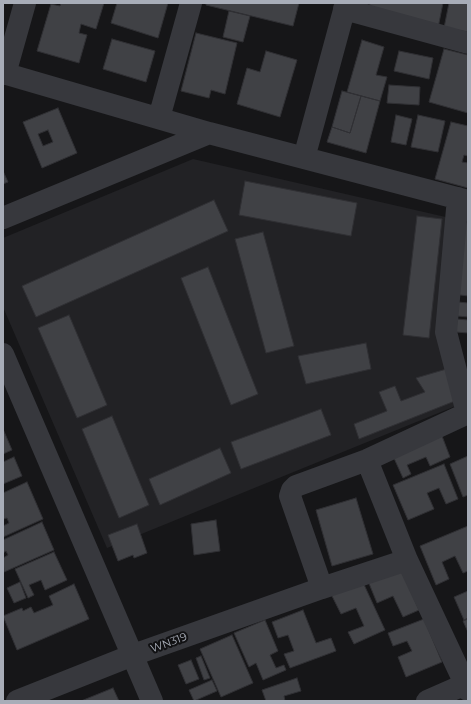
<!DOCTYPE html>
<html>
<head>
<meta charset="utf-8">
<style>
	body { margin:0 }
	#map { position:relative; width:471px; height:704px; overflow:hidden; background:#161618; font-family:Montserrat,sans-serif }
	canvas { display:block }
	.frame { position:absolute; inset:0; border:4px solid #a8adb8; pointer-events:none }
</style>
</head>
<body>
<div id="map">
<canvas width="471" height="704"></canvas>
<div class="frame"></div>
</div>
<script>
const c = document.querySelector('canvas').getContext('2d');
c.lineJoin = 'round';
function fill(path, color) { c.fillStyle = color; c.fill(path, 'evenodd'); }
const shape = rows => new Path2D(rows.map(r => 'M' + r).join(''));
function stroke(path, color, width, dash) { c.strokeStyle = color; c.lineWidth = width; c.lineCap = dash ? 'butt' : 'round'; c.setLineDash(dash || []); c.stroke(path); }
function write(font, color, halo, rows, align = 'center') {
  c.font = font + ' Montserrat,sans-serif'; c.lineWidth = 4; c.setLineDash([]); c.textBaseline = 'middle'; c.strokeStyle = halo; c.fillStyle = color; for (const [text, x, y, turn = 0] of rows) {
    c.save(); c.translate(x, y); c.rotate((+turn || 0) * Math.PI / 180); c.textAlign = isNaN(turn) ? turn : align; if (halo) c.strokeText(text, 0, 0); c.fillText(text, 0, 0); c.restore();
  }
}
fill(shape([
	[193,159,450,218,443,333,463,403,107,548,3,307,3,238]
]), '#222225');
const building = shape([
	[61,3,104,3,96,29,81,24,79,33,87,35,79,63,37,51,51,4,60,6,61,3],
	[117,3,168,3,158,38,111,23,117,3],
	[206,3,299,3,293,26,206,5,206,3],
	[370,3,443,3,438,28,369,9,370,3],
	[449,3,468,3,468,32,444,28,449,3],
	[229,11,250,16,243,42,223,37,229,11],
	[196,33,237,43,225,94,211,90,209,98,181,91,196,33],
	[112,39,155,51,146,82,103,69,112,39],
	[362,40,384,47,376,75,387,77,380,101,347,92,362,40],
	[444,49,468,55,468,113,429,102,444,49],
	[266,51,297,60,280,117,237,104,247,68,260,72,266,51],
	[399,51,433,58,429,79,394,71,399,51],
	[389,85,420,87,419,105,387,103,389,85],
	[342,91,361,96,350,133,332,127,342,91],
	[361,96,380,101,366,153,327,142,332,127,350,133,361,96],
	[58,108,77,153,42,168,23,122,58,108],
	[48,130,53,142,43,146,38,134,48,130],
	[396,115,412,119,406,145,391,142,396,115],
	[418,115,445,121,438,152,411,147,418,115],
	[451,122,468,126,468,156,464,155,462,162,468,163,468,188,435,179,451,122],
	[3,171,8,182,3,184,3,171],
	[245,181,357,203,351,236,239,215,245,181],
	[214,200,228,231,36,317,22,286,214,200],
	[417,216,442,219,429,338,403,335,417,216],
	[462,222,468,223,468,296,453,294,462,222],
	[263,232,294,346,266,353,235,239,263,232],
	[208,267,258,394,231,405,181,278,208,267],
	[458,302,468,303,468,317,457,316,458,302],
	[69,315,107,405,77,418,38,328,69,315],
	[457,319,468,320,468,333,456,332,457,319],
	[366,343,371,369,306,384,298,356,366,343],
	[450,368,460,399,359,439,354,424,387,411,379,392,395,386,401,401,425,392,416,378,450,368],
	[321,409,331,435,241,469,231,442,321,409],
	[112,416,149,505,119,518,82,429,112,416],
	[3,429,12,450,3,454,3,429],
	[442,436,450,457,430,466,426,457,407,465,411,474,403,478,393,456,442,436],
	[220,448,231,473,160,505,149,479,220,448],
	[468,456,468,495,463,497,450,464,468,456],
	[14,457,22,476,3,484,3,462,14,457],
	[444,464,458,499,446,504,439,488,427,493,434,509,408,520,393,485,444,464],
	[27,482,43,519,3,537,3,526,9,523,7,518,3,519,3,493,27,482],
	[356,498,373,554,332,566,316,510,356,498],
	[216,520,220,551,194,555,191,524,216,520],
	[42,522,54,550,4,572,3,558,8,555,6,551,3,553,3,540,42,522],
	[137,524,147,553,134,558,133,555,118,561,108,535,137,524],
	[468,526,468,571,463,573,455,556,442,562,449,579,436,585,420,546,468,526],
	[54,552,67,580,45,590,41,580,29,585,34,595,28,598,15,569,54,552],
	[400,567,419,610,403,617,393,596,377,603,368,581,400,567],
	[361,578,385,630,354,644,348,632,364,626,356,608,341,614,330,592,361,578],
	[20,582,26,598,14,603,7,588,20,582],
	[74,584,89,619,17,650,3,616,22,608,23,611,31,607,34,613,53,605,49,596,74,584],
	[468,591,468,618,464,620,454,597,468,591],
	[303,610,316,643,331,638,336,651,290,668,284,654,294,651,288,635,278,638,272,622,303,610],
	[424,619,442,662,406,677,398,657,412,651,407,641,393,646,388,633,424,619],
	[468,619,468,632,463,621,468,619],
	[265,620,278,651,270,655,276,668,284,665,286,670,263,680,256,663,249,667,234,633,265,620],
	[232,635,253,683,221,697,200,649,232,635],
	[201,656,210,678,204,680,196,658,201,656],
	[191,660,199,679,186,684,178,665,191,660],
	[297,678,301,691,284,696,285,701,266,701,262,690,297,678],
	[212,680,217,691,194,701,189,690,212,680],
	[113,688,119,701,81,701,113,688]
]);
fill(building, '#404145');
stroke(building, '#303034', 1);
stroke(shape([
	[344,9,468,43],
	[3,73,209,133,468,201],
	[3,74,5,74,25,3],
	[159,118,191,3],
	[304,158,346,3],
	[458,198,446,332,467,413],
	[3,218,209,133],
	[3,354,152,701],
	[367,460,407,560,468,690],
	[322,588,290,496,292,490,296,486,367,460,468,413],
	[17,701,133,655,322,588,407,560],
	[427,701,468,683]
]), '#37383d', 22);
write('11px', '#a8adb8', '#111113', [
	["WN319",169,643,-20]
]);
</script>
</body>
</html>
